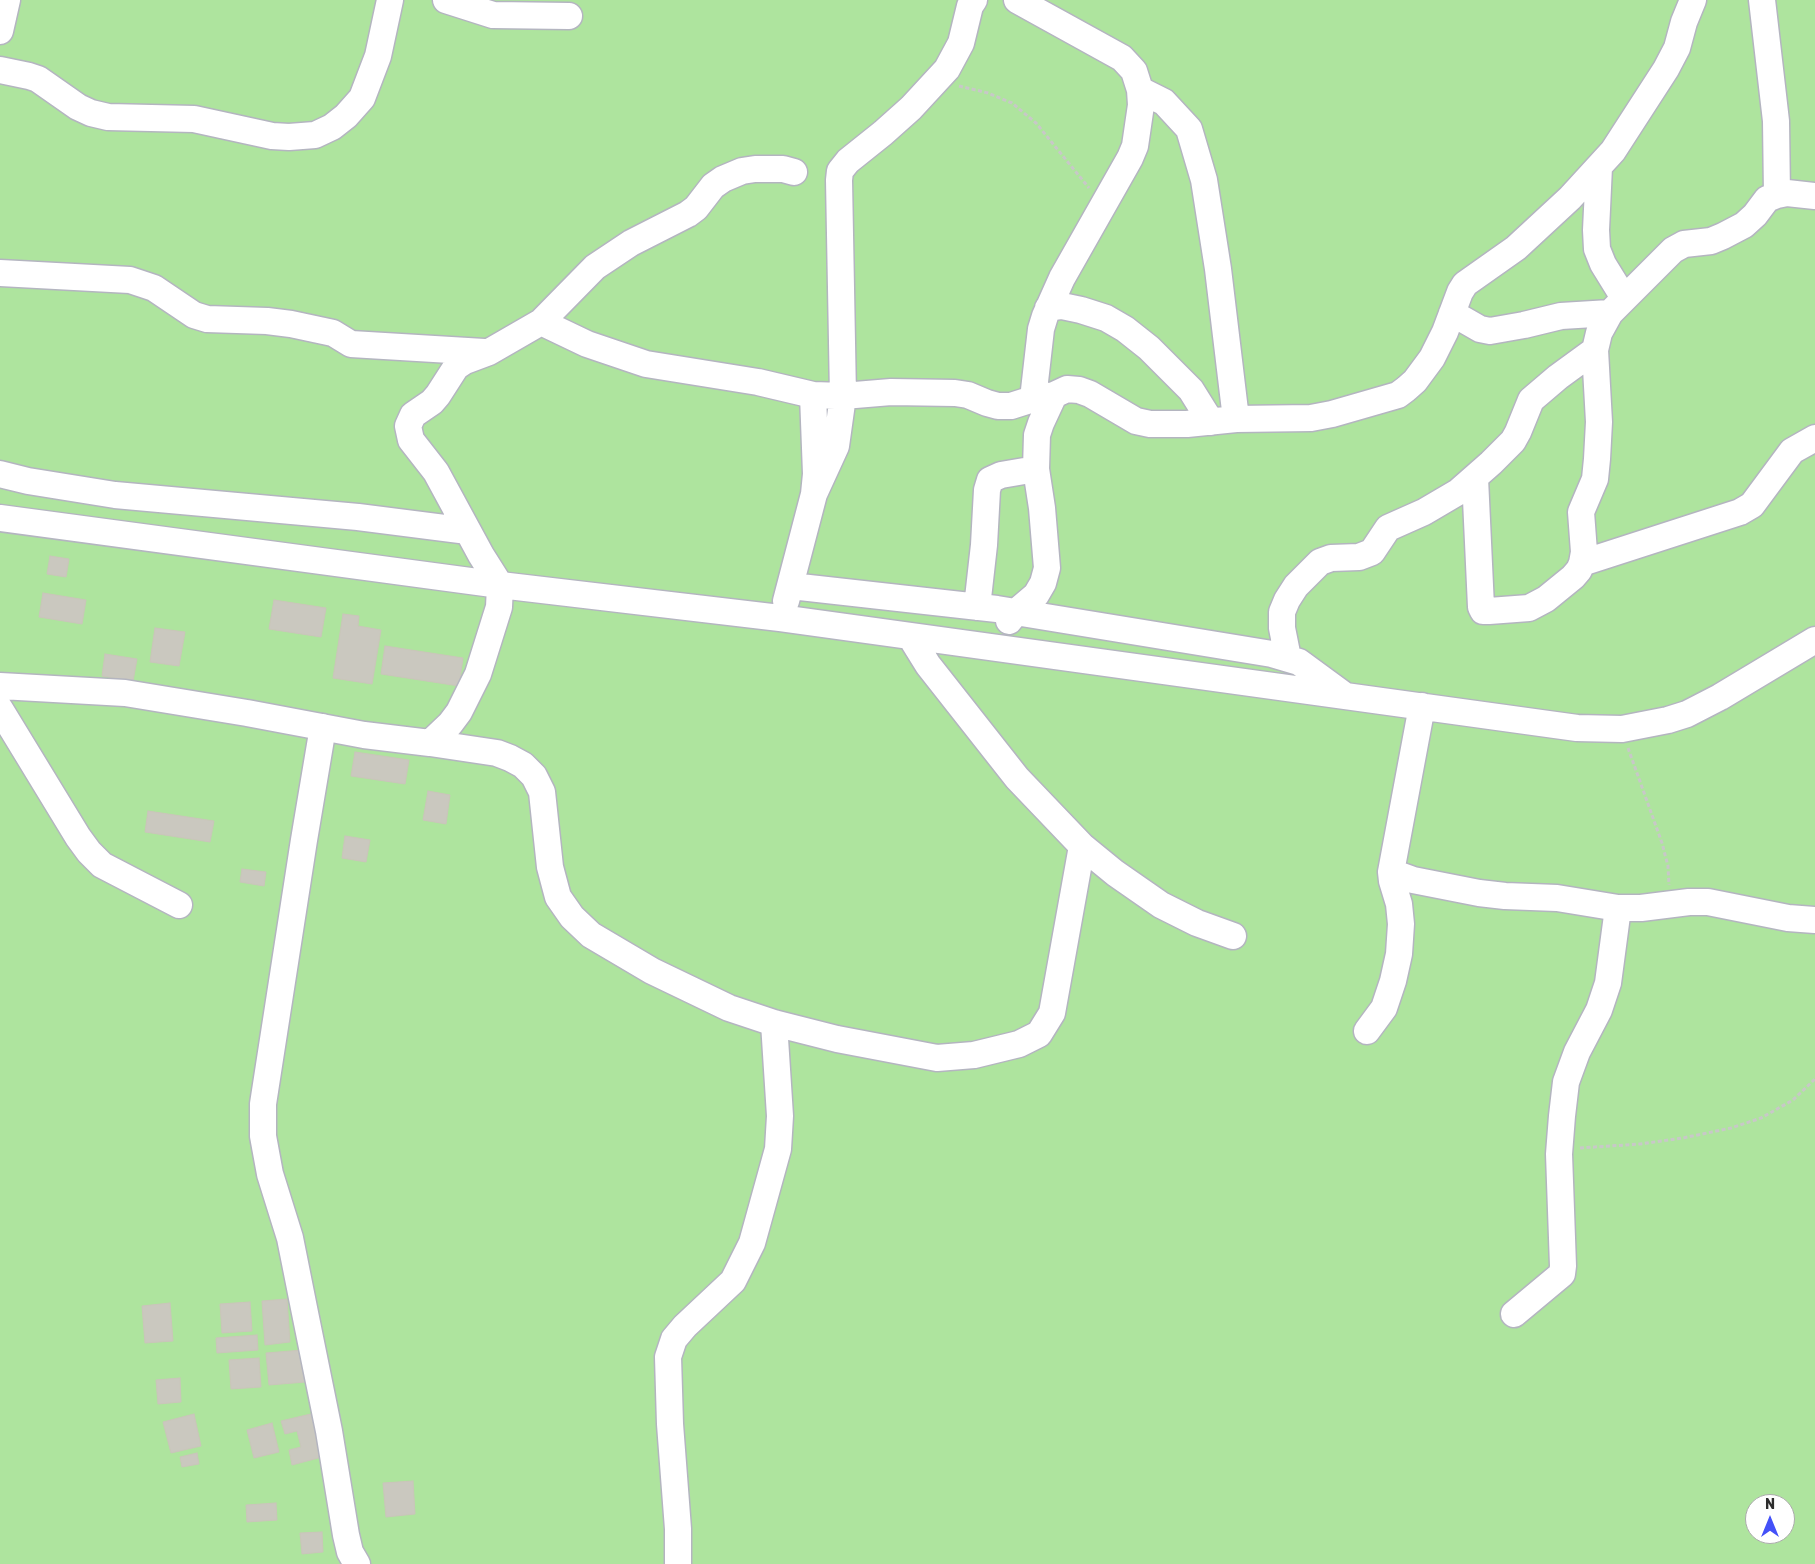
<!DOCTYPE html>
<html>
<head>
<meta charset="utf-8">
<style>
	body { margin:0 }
	#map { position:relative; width:1815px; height:1564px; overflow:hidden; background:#eeeae0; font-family:Rubik,sans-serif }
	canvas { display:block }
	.north { position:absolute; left:1745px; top:1494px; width:50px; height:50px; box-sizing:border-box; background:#fff; border:1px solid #ababab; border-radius:50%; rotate:0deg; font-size:14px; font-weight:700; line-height:20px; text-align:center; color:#2d2d2d }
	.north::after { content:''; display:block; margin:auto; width:18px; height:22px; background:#4451f8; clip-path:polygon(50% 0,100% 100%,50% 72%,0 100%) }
</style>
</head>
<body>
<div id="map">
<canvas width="1815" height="1564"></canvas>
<div class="north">N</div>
</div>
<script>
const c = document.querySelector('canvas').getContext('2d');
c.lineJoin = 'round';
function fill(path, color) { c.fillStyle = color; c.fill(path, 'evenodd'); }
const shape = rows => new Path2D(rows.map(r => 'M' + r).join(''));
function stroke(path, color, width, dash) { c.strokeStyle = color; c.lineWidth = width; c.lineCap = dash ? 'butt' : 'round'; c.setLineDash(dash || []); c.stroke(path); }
fill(shape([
	[0,0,1815,0,1815,1564,0,1564],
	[1755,1504,1785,1504,1785,1534,1755,1534]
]), '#aee49e');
const building = shape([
	[50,556,69,559,66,577,47,574,50,556],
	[43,593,86,600,82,624,39,617,43,593],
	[274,600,326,608,321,637,269,629,274,600],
	[343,614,359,616,358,626,381,630,372,684,333,678,343,614],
	[155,628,185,632,179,666,150,662,155,628],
	[385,646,463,658,459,686,381,674,385,646],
	[105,654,137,659,133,681,102,676,105,654],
	[355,752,409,760,405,784,351,776,355,752],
	[428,791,450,795,446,824,423,820,428,791],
	[148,811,214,821,210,842,145,832,148,811],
	[345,836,370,840,366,862,342,858,345,836],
	[242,869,266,872,264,886,240,882,242,869],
	[287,1299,290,1342,265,1345,262,1301,287,1299],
	[250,1302,252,1331,222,1333,220,1304,250,1302],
	[170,1303,173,1341,145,1343,142,1306,170,1303],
	[257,1335,258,1350,217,1353,216,1338,257,1335],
	[303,1350,306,1382,269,1385,266,1353,303,1350],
	[259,1358,261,1387,231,1389,229,1360,259,1358],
	[180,1378,181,1402,158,1404,156,1380,180,1378],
	[315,1413,326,1456,292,1465,289,1450,301,1447,297,1431,285,1434,281,1421,315,1413],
	[194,1414,201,1446,171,1453,163,1422,194,1414],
	[272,1423,279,1452,254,1458,247,1430,272,1423],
	[197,1453,199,1464,182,1467,180,1457,197,1453],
	[413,1481,415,1514,386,1517,383,1483,413,1481],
	[276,1503,277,1520,247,1522,246,1505,276,1503],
	[322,1532,323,1552,302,1554,300,1533,322,1532]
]);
fill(building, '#cac8bf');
stroke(building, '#cac6ba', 1);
const minor = shape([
	[446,0,493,15,569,16],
	[1017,0,1122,58,1134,71,1140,90,1141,105,1135,146,1130,158,1062,278,1045,316,1041,329,1033,399],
	[1762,0,1776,121,1777,195],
	[0,31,7,0],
	[0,70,29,76,38,79,78,107,91,113,108,117,194,119,272,136,289,137,315,135,332,127,346,116,362,98,378,56,390,0],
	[1140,90,1164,102,1189,129,1204,180,1218,269,1236,419],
	[1599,167,1596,230,1597,249,1603,264,1624,298],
	[0,273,130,280,154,288,194,315,207,319,267,321,291,324,333,333,351,344,484,352],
	[1048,308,1062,306,1081,310,1106,318,1125,329,1149,348,1191,390,1211,422],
	[1452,313,1480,329,1490,331,1524,325,1561,316,1610,313],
	[541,322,587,344,646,364,758,382,813,395,843,396,891,392,955,393,968,395,987,403,998,406,1011,406,1033,399,1054,395,1067,389,1079,390,1090,394,1136,421,1150,424,1187,424,1236,419,1311,418,1332,414,1398,395,1406,389,1415,381,1432,358,1445,332,1460,292,1465,284,1516,248,1570,198,1613,151,1666,69,1677,48,1684,22,1693,0],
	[0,474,28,481,115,495,358,517,468,531],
	[1475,478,1481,607,1483,611,1489,611,1529,608,1546,599,1573,577,1579,570,1582,563,1584,552,1581,512,1595,479,1597,459,1599,422,1595,350,1599,333,1610,313,1673,250,1684,244,1711,241,1723,236,1744,225,1755,215,1767,199,1777,195,1787,193,1815,196],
	[814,494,836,446,843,396,839,180,840,171,848,161,883,133,911,108,947,69,961,43,970,6,974,0],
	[0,518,500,585,780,618,1577,728,1622,729,1668,720,1687,714,1720,697,1815,640],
	[1582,563,1740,512,1752,505,1792,451,1815,438],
	[791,586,997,609,1272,654,1299,662,1344,695],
	[786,601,814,494,816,474,813,395],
	[977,607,984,545,987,490,990,480,1001,475,1036,469],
	[1009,621,1016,612,1036,595,1043,583,1047,568,1042,508,1036,469,1037,435,1041,423,1054,395],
	[910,636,928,665,1017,778,1082,846,1115,873,1161,905,1197,923,1233,936],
	[1288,658,1282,628,1282,612,1287,600,1296,586,1320,562,1331,558,1359,557,1372,552,1388,528,1424,512,1458,492,1491,463,1513,441,1518,432,1531,400,1558,377,1595,350],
	[0,686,125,693,247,713,364,735,430,743,497,753,510,758,523,765,534,776,542,792,550,867,558,897,572,917,591,935,652,971,729,1008,774,1023,837,1039,937,1058,974,1055,1019,1044,1039,1034,1052,1013,1082,846],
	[0,709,78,837,89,852,102,865,179,905],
	[323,727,304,840,263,1104,263,1136,270,1174,290,1238,304,1308,329,1431,346,1535,350,1552,357,1564],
	[430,743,450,724,459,712,478,674,499,607,500,585,481,555,436,472,411,440,408,426,413,415,432,402,438,395,456,367,465,361,489,352,541,322,595,267,631,243,688,214,696,208,713,186,723,179,742,171,755,169,783,169,794,172],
	[1391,872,1413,880,1479,893,1505,896,1557,898,1618,908,1641,908,1689,902,1708,902,1788,918,1815,920],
	[1367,1031,1384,1008,1393,981,1399,954,1401,924,1399,904,1392,881,1391,872,1422,706],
	[1514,1314,1562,1274,1563,1266,1559,1154,1562,1116,1566,1082,1577,1052,1599,1010,1608,983,1618,908],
	[678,1564,678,1529,670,1424,668,1357,674,1339,685,1326,733,1281,752,1243,778,1149,780,1116,774,1023]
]);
stroke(minor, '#b4b5c0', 29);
stroke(shape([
	[959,86,988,93,1012,103,1036,123,1089,188],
	[1628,748,1662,843,1668,866,1669,885],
	[1580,1148,1640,1144,1683,1138,1731,1128,1761,1118,1793,1100,1815,1079]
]), '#c8c8c8', 3, [4, 2.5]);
stroke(minor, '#fff', 26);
</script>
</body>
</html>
